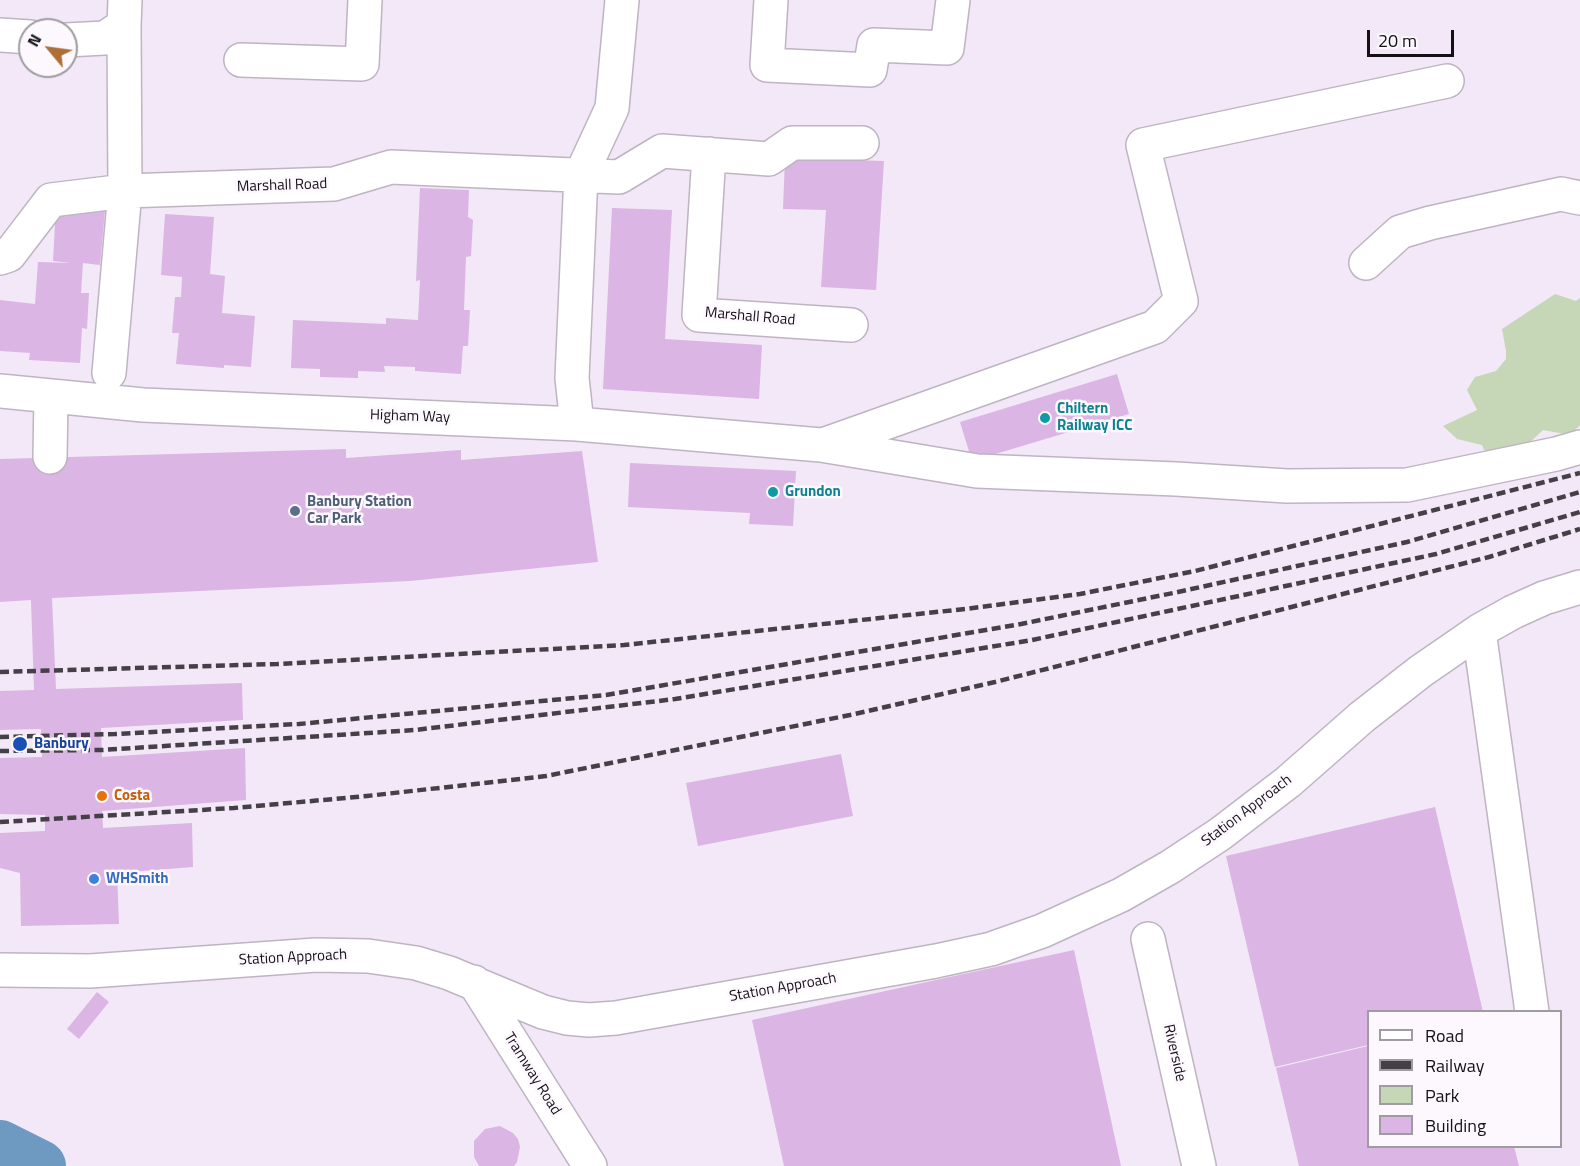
<!DOCTYPE html>
<html>
<head>
<meta charset="utf-8">
<style>
	body { margin:0 }
	#map { position:relative; width:1580px; height:1166px; overflow:hidden; background:#f3e8f7; font-family:"Titillium Web",sans-serif }
	canvas { display:block }
	.legend { position:absolute; left:1367px; top:1010px; width:195px; height:138px; box-sizing:border-box; background:#fcf8fe; border:2px solid #9f9ca1; margin:0; padding:8px 10px; list-style:none; font-size:18px; color:#141116 }
	.legend li { display:flex; align-items:center; gap:12px; height:30px }
	.legend b { width:30px; border:2px solid #9f9ca1 }
	.north { position:absolute; left:18px; top:18px; width:60px; height:60px; box-sizing:border-box; background:#fcf8fe; border:2px solid #9f9ca1; border-radius:50%; rotate:299deg; font-size:16px; font-weight:700; line-height:24px; text-align:center; color:#141116 }
	.north::after { content:''; display:block; margin:auto; width:21px; height:27px; background:#ae6f36; clip-path:polygon(50% 0,100% 100%,50% 72%,0 100%) }
	.scale { position:absolute; left:1367px; top:30px; width:87px; height:27px; box-sizing:border-box; border:3px solid #141116; border-top:0; padding-left:8px; font-size:18px; line-height:21px; white-space:nowrap; color:#141116; -webkit-text-stroke:4px #fcf8fe; paint-order:stroke }
</style>
</head>
<body>
<div id="map">
<canvas width="1580" height="1166"></canvas>
<ul class="legend">
<li><b style="height:8px;background:#fff"></b>Road</li>
<li><b style="height:8px;background:#454047"></b>Railway</li>
<li><b style="height:16px;background:#c5d7b7"></b>Park</li>
<li><b style="height:16px;background:#dbb5e3"></b>Building</li>
</ul>
<div class="north">N</div>
<div class="scale">20 m</div>
</div>
<script>
const c = document.querySelector('canvas').getContext('2d');
c.lineJoin = 'round';
function fill(path, color) { c.fillStyle = color; c.fill(path, 'evenodd'); }
const shape = rows => new Path2D(rows.map(r => 'M' + r).join(''));
function stroke(path, color, width, dash) { c.strokeStyle = color; c.lineWidth = width; c.lineCap = dash ? 'butt' : 'round'; c.setLineDash(dash || []); c.stroke(path); }
function write(font, color, halo, rows, align = 'center') {
  c.font = font + ' "Titillium Web",sans-serif'; c.lineWidth = 5; c.setLineDash([]); c.textBaseline = 'middle'; c.strokeStyle = halo; c.fillStyle = color; for (const [text, x, y, turn = 0] of rows) {
    c.save(); c.translate(x, y); c.rotate((+turn || 0) * Math.PI / 180); c.textAlign = isNaN(turn) ? turn : align; if (halo) c.strokeText(text, 0, 0); c.fillText(text, 0, 0); c.restore();
  }
}
fill(shape([
	[1555,294,1576,301,1580,298,1580,425,1570,435,1543,430,1524,448,1501,456,1484,450,1482,445,1457,439,1443,426,1477,410,1467,390,1475,377,1496,371,1506,359,1506,351,1502,329]
]), '#c5d7b7');
stroke(shape([
	[0,1146,40,1166]
]), '#6e9ac2', 52);
fill(shape([
	[785,158,884,161,876,290,821,287,826,210,783,209],
	[420,188,469,190,468,217,473,220,471,256,466,257,464,310,470,310,468,346,463,346,461,374,415,371,415,367,384,366,385,372,358,371,358,378,320,377,320,369,291,368,293,320,386,324,386,318,418,320,420,280,416,281],
	[56,206,105,210,100,265,83,263,81,293,89,293,87,329,82,328,80,363,29,360,30,353,0,351,0,300,35,304,38,262,71,263,53,261],
	[612,208,672,210,665,339,762,345,759,399,603,389],
	[165,214,214,217,210,274,225,276,222,313,255,316,251,367,224,365,224,368,176,364,179,333,172,333,175,297,181,297,182,277,161,275],
	[1117,374,1129,414,972,461,960,422],
	[346,449,346,458,461,450,461,460,582,451,598,562,410,581,52,598,56,689,242,683,243,720,101,728,102,757,245,748,246,800,102,811,103,828,192,823,193,867,117,873,119,924,21,926,20,873,0,868,0,833,45,831,45,815,0,814,0,758,42,757,41,729,0,730,0,691,34,690,31,600,0,602,0,459],
	[630,463,796,471,793,526,749,524,750,513,628,507],
	[841,754,853,816,698,846,686,783],
	[1435,807,1483,1012,1368,1012,1368,1045,1275,1067,1226,856],
	[1074,950,1121,1166,784,1166,752,1020],
	[97,992,109,1002,79,1039,67,1029],
	[1368,1046,1368,1146,1514,1146,1519,1166,1299,1166,1276,1068],
	[500,1126,513,1133,518,1139,520,1147,517,1162,514,1166,479,1166,474,1157,474,1141,485,1129]
]), '#dbb5e3');
const minor = shape([
	[771,0,767,65,870,70,874,45,947,48,953,0],
	[0,35,30,37],
	[66,40,105,38,124,25,125,0],
	[241,60,362,64,365,0],
	[709,154,699,315,851,325],
	[0,258,9,255,51,200,125,191,334,184,391,167,619,177,662,151,769,159,792,143,862,143],
	[1366,263,1400,232,1430,223,1561,194,1580,198],
	[109,373,125,191,124,25],
	[0,391,143,405,577,424,821,445,977,471,1176,479,1287,486,1407,485,1556,454,1580,447],
	[577,424,572,378,581,175,612,108,622,0],
	[823,445,1155,327,1181,301,1143,145,1447,81],
	[50,457,51,397],
	[1479,631,1532,1012],
	[1148,939,1199,1166],
	[0,970,90,971,316,955,368,956,416,963,449,973,543,1012,567,1018,589,1020,616,1018,936,961,991,949,1042,931,1121,895,1170,867,1220,834,1288,782,1362,717,1421,671,1479,631,1513,612,1544,598,1580,587],
	[474,982,590,1166]
]);
stroke(minor, '#beb4c2', 36);
stroke(minor, '#fff', 33);
stroke(shape([
	[0,672,277,664,624,645,965,609,1080,594,1195,571,1580,473],
	[0,737,115,734,299,724,606,695,1021,624,1178,592,1407,542,1580,492],
	[0,751,102,750,415,730,675,699,1032,640,1436,554,1580,512],
	[0,822,234,808,367,796,546,776,850,715,995,682,1489,557,1580,529]
]), '#454047', 4.5, [9, 4.5]);
for (const [x, y, r, color] of [
	[1045,418,6,"#0f9aa8"],
	[773,492,6,"#0f9aa8"],
	[295,511,6,"#5c6f8a"],
	[20,744,8,"#1a4fb4"],
	[102,796,6,"#e8710a"],
	[94,879,6,"#3f7fe0"]
]) { const dot = new Path2D(); dot.arc(x, y, r, 0, 2 * Math.PI); c.fillStyle = color; c.fill(dot); stroke(dot, '#fcf8fe', 2); }
write('15px', '#141116', '#fcf8fe', [
	["Marshall Road",282,186,-2],
	["Marshall Road",750,317,5],
	["Higham Way",410,417,2],
	["Station Approach",1247,811,-37],
	["Station Approach",293,958,-3],
	["Station Approach",783,988,-10],
	["Riverside",1174,1053,77],
	["Tramway Road",532,1074,58]
]);
write('bold 15px', '#0d838f', '#fcf8fe', [
	["Chiltern",1057,409],
	["Railway ICC",1057,426],
	["Grundon",785,492]
], 'left');
write('bold 15px', '#4e5e75', '#fcf8fe', [
	["Banbury Station",307,502],
	["Car Park",307,519]
], 'left');
write('bold 15px', '#164399', '#fcf8fe', [
	["Banbury",34,744]
], 'left');
write('bold 15px', '#c56008', '#fcf8fe', [
	["Costa",114,796]
], 'left');
write('bold 15px', '#366cbe', '#fcf8fe', [
	["WHSmith",106,879]
], 'left');
</script>
</body>
</html>
